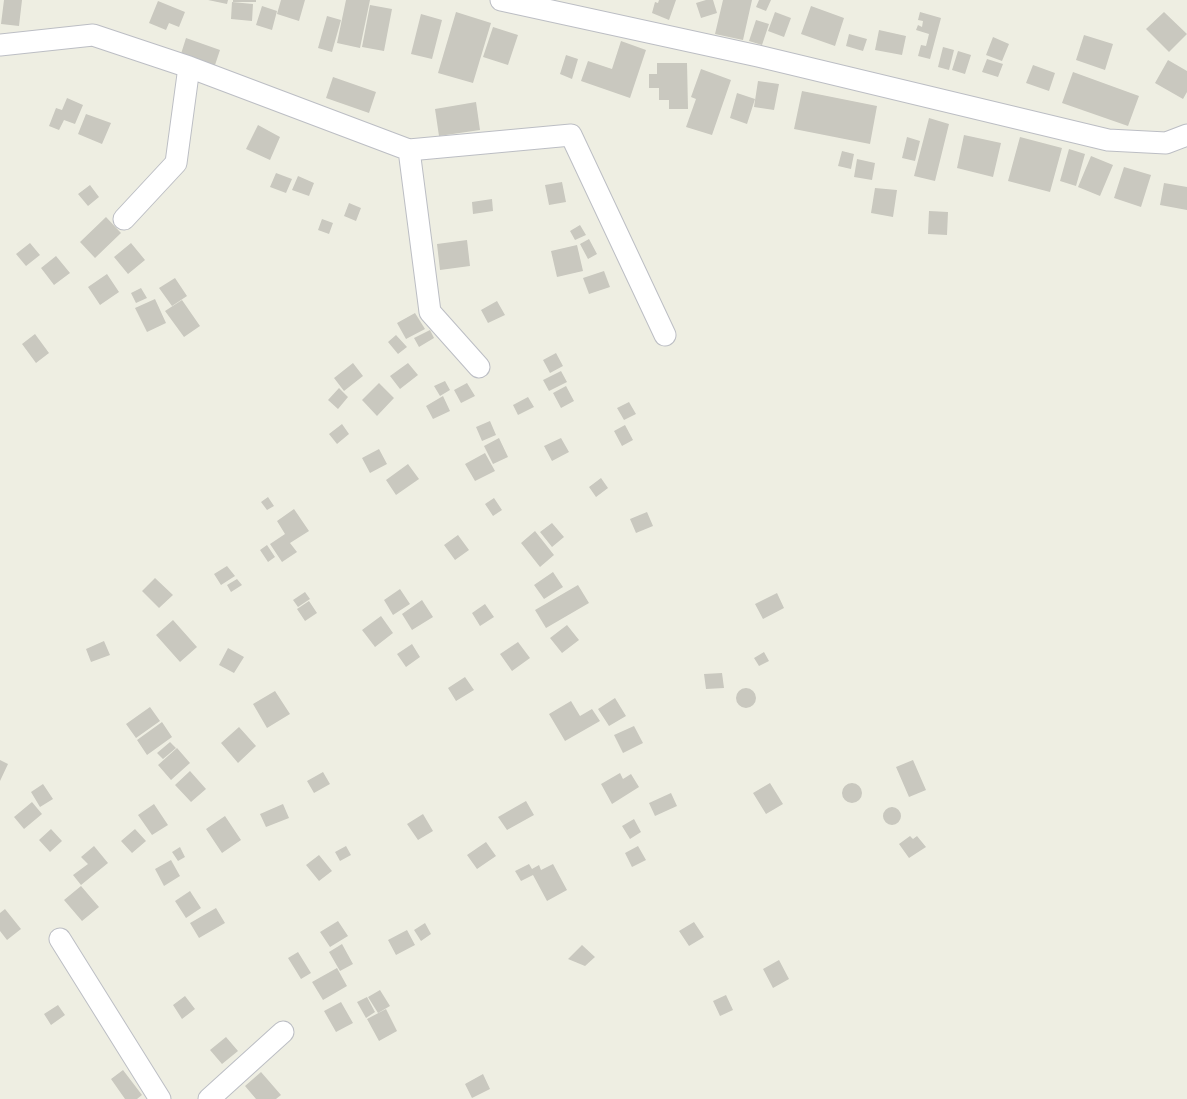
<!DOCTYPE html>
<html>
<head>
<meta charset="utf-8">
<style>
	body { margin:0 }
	canvas { display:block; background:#eeeee2 }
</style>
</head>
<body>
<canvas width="1187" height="1099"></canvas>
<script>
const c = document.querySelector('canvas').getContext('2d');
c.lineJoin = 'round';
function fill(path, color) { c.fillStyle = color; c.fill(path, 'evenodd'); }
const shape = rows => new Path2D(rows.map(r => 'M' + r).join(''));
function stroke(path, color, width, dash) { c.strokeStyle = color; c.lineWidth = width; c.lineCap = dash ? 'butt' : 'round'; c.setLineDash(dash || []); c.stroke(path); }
fill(shape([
	[4,0,22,0,19,26,1,24],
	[208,0,228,0,227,4],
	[233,0,256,0,256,2,233,2],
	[281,0,305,0,299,21,277,14],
	[346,0,370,0,360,48,337,43],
	[659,0,676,0,669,20,652,13,655,2,658,3],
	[706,0,713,0,717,13,701,18,696,3],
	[723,0,752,0,743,40,715,34],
	[759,0,771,0,766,11,756,7],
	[158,1,185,12,179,27,169,23,166,30,149,23],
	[232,2,253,4,252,21,231,19],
	[370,5,392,9,384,51,362,47],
	[262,6,277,11,272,30,256,25],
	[811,6,844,18,835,46,801,34],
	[456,12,491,23,473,83,438,73],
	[775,12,791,18,784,37,768,31],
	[920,12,941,18,930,59,918,56,921,45,926,46,929,34,916,30,918,25,922,27,923,21,918,20],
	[1164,12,1187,34,1169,52,1146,29],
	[421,14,442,20,432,59,411,54],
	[327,16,341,20,332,52,318,48],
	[756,20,769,24,762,45,749,41],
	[493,27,518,35,508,65,483,57],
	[879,30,906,36,902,55,875,50],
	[849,34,867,39,863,51,846,46],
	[1084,35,1113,44,1105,70,1076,60],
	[993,37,1009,44,1002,61,986,55],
	[186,38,220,50,214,68,180,57],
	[621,41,646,50,630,98,581,81,588,61,612,69],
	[943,47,954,50,949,70,938,67],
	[958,51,971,55,965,74,952,70],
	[566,55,578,59,572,79,560,74],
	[987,59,1003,64,998,77,982,72],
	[1168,60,1187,71,1187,92,1183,99,1155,83],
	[657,63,687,63,688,109,669,109,669,100,659,100,659,88,649,88,649,74,657,74],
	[1033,65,1055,73,1049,91,1026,83],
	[701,69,731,80,712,135,686,127,696,99,691,97],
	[1073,72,1139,96,1128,126,1062,103],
	[333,77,376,92,369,113,326,98],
	[758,81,779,84,774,110,754,107],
	[802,91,877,106,870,144,794,129],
	[737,93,755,99,747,124,730,118],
	[67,98,83,105,75,124,64,120,59,130,49,126,56,108,62,110],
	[476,102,480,130,439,136,435,109],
	[86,114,111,123,102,144,78,134],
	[929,118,949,124,935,181,914,176],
	[258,125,280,137,270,160,246,149],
	[964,135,1001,143,993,177,957,168],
	[907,137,920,141,915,161,902,158],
	[1020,137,1062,148,1050,192,1008,181],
	[1069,149,1085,154,1076,186,1060,181],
	[842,151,854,154,851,169,838,166],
	[1091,156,1113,165,1100,196,1078,187],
	[857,159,875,163,872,180,854,177],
	[1124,167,1151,175,1141,207,1114,198],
	[276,173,292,179,286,193,270,187],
	[298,176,314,183,309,196,292,190],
	[562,182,566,202,549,205,545,185],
	[1164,183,1187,187,1187,210,1160,205],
	[90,185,99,197,88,206,78,194],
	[875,188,897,190,893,217,871,213],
	[492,199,493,211,473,214,472,202],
	[349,203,361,208,356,221,344,216],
	[929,211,948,212,947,235,928,234],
	[106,217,121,233,95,258,80,242],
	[322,219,333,223,329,234,318,230],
	[580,225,586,235,575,240,570,231],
	[589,239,597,254,588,259,580,244],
	[467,240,470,266,440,270,437,244],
	[30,243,40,255,26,266,16,254],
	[131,243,145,260,128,274,114,257],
	[577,245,583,271,557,277,551,251],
	[56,256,70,273,54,285,41,268],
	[604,271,610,287,589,294,583,278],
	[107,274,119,292,100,305,88,287],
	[175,278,187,296,172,306,159,288],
	[141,288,147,298,136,303,131,293],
	[155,299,166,323,147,332,135,308],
	[182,300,200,326,184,337,165,311],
	[497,301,505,315,488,323,481,310],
	[415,313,425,329,406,339,397,323],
	[430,330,434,338,419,347,414,338],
	[35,334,49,353,36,363,22,344],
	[396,335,407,347,398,354,388,342],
	[556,353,563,366,550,373,543,360],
	[353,363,363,376,344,391,334,378],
	[408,363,418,375,400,389,390,376],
	[561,371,567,382,549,391,543,380],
	[445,381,450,390,440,396,434,386],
	[379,383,394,398,377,416,362,400],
	[467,383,475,396,461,403,454,390],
	[566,386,574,401,561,408,553,393],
	[339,388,348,397,338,409,328,400],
	[443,396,450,411,433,419,426,406],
	[528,397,534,407,518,415,513,405],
	[629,402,636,414,624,420,617,408],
	[490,421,496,435,482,441,476,427],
	[342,424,349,434,337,444,329,434],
	[625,425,633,440,622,446,614,431],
	[499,438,508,457,493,464,484,446],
	[561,438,569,452,552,461,544,446],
	[379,449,387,464,370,473,362,458],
	[485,453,495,471,475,481,465,464],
	[408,464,419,479,396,495,386,480],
	[601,478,608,488,596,497,589,487],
	[268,497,274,506,267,510,261,502],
	[494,498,502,510,493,516,485,504],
	[294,509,309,531,290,543,297,552,282,562,270,544,285,534,277,521],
	[647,512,653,526,636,533,630,519],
	[552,523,564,537,552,547,540,532],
	[535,531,554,555,540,567,521,543],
	[458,535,469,550,455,560,444,545],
	[267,545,275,557,268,562,260,550],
	[227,566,235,576,221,585,214,574],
	[553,572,563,587,544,599,534,585],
	[155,578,173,595,159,608,142,591],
	[237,579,242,585,231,592,227,585],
	[578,585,589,603,546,628,535,610],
	[400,589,410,604,393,615,384,600],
	[305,592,310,599,298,607,293,600],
	[777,593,784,608,763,619,755,604],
	[422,600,433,617,412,630,402,614],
	[309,601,317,613,305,621,297,609],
	[485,604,494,617,480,626,472,613],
	[381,616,393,633,375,647,362,630],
	[173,620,197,647,180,662,156,635],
	[567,625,579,640,562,653,550,638],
	[104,641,110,655,91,662,86,649],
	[518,642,530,658,512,671,500,654],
	[412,644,420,657,406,667,397,654],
	[228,648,244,657,234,673,219,665],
	[764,652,769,661,759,666,754,658],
	[722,673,724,688,706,689,704,674],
	[465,677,474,690,456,701,448,688],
	'736 698a10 10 0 1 1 20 0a10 10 0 1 1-20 0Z',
	[275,691,290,714,267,728,253,704],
	[615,698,626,716,609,726,598,709],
	[571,701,580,716,592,709,600,721,565,741,549,714],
	[150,707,160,721,136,738,126,724],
	[162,722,172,737,147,755,137,740],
	[634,726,643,743,623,753,614,735],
	[239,727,256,746,238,763,221,743],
	[170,742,176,748,163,759,157,753],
	[177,748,190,763,171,780,158,765],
	[0,760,8,764,0,781],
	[913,760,926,790,909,797,896,767],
	[190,771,206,789,191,802,175,785],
	[323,772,330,784,314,793,307,781],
	[620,773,623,779,631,774,639,787,612,804,601,784],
	'842 793a10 10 0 1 1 20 0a10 10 0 1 1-20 0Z',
	[770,783,783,804,766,814,753,793],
	[43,784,53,799,40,807,31,792],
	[671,793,677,806,655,816,649,803],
	[526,801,534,815,507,830,498,817],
	[32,802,42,814,24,829,14,817],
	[154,804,168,825,152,835,138,815],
	[283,804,289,818,266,827,260,814],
	'883 816a9 9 0 1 1 18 0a9 9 0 1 1-18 0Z',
	[423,814,433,831,418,840,407,824],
	[225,816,241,840,222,853,206,829],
	[634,819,641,832,630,839,622,826],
	[51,829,62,841,50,852,39,840],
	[135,829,146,841,132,853,121,841],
	[910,836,913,839,917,836,926,847,909,858,899,844],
	[486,842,496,856,477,869,467,855],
	[94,846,108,863,81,885,73,875,88,864,81,857],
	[346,846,351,855,340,861,335,852],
	[638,846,646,860,632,867,625,853],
	[180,847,185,857,178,861,172,852],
	[319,855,332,871,319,881,306,865],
	[171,860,180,876,164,886,155,869],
	[529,864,532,869,539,865,541,870,553,864,567,890,547,901,533,875,521,881,515,871],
	[81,886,99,907,82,921,64,900],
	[190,891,201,908,186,918,175,901],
	[216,908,225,923,199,938,190,923],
	[5,909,21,929,7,940,0,931,0,913],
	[338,921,348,936,330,947,320,932],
	[694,922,704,937,689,946,679,931],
	[425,923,431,934,421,941,414,930],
	[407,930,415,945,396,955,388,940],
	[342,944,353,964,340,971,329,952],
	[582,945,595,957,585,966,568,959],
	[298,952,311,973,301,979,288,958],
	[779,960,789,979,773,988,763,969],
	[337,968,347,986,323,1000,312,982],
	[380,990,390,1006,378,1013,368,997],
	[726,995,733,1010,720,1016,713,1001],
	[185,996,195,1009,182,1019,173,1005],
	[367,997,375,1012,366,1018,357,1002],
	[341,1002,353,1023,336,1032,324,1011],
	[58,1005,65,1015,51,1025,44,1014],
	[386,1009,397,1031,379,1041,367,1019],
	[226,1037,238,1051,222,1064,210,1050],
	[123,1070,142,1095,137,1099,125,1099,111,1079],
	[261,1072,281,1095,276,1099,256,1099,245,1086],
	[483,1074,490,1089,472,1098,465,1084]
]), '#c9c8bf');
const minor = shape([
	[501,0,758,56,1108,140,1166,143,1187,135],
	[0,45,93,35,189,67,409,150,571,135,665,335],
	[409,150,430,312,479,367],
	[124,219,176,163,189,67],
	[60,939,160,1099],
	[209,1099,283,1032]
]);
stroke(minor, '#bcbec4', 23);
stroke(minor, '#fff', 21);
</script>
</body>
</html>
